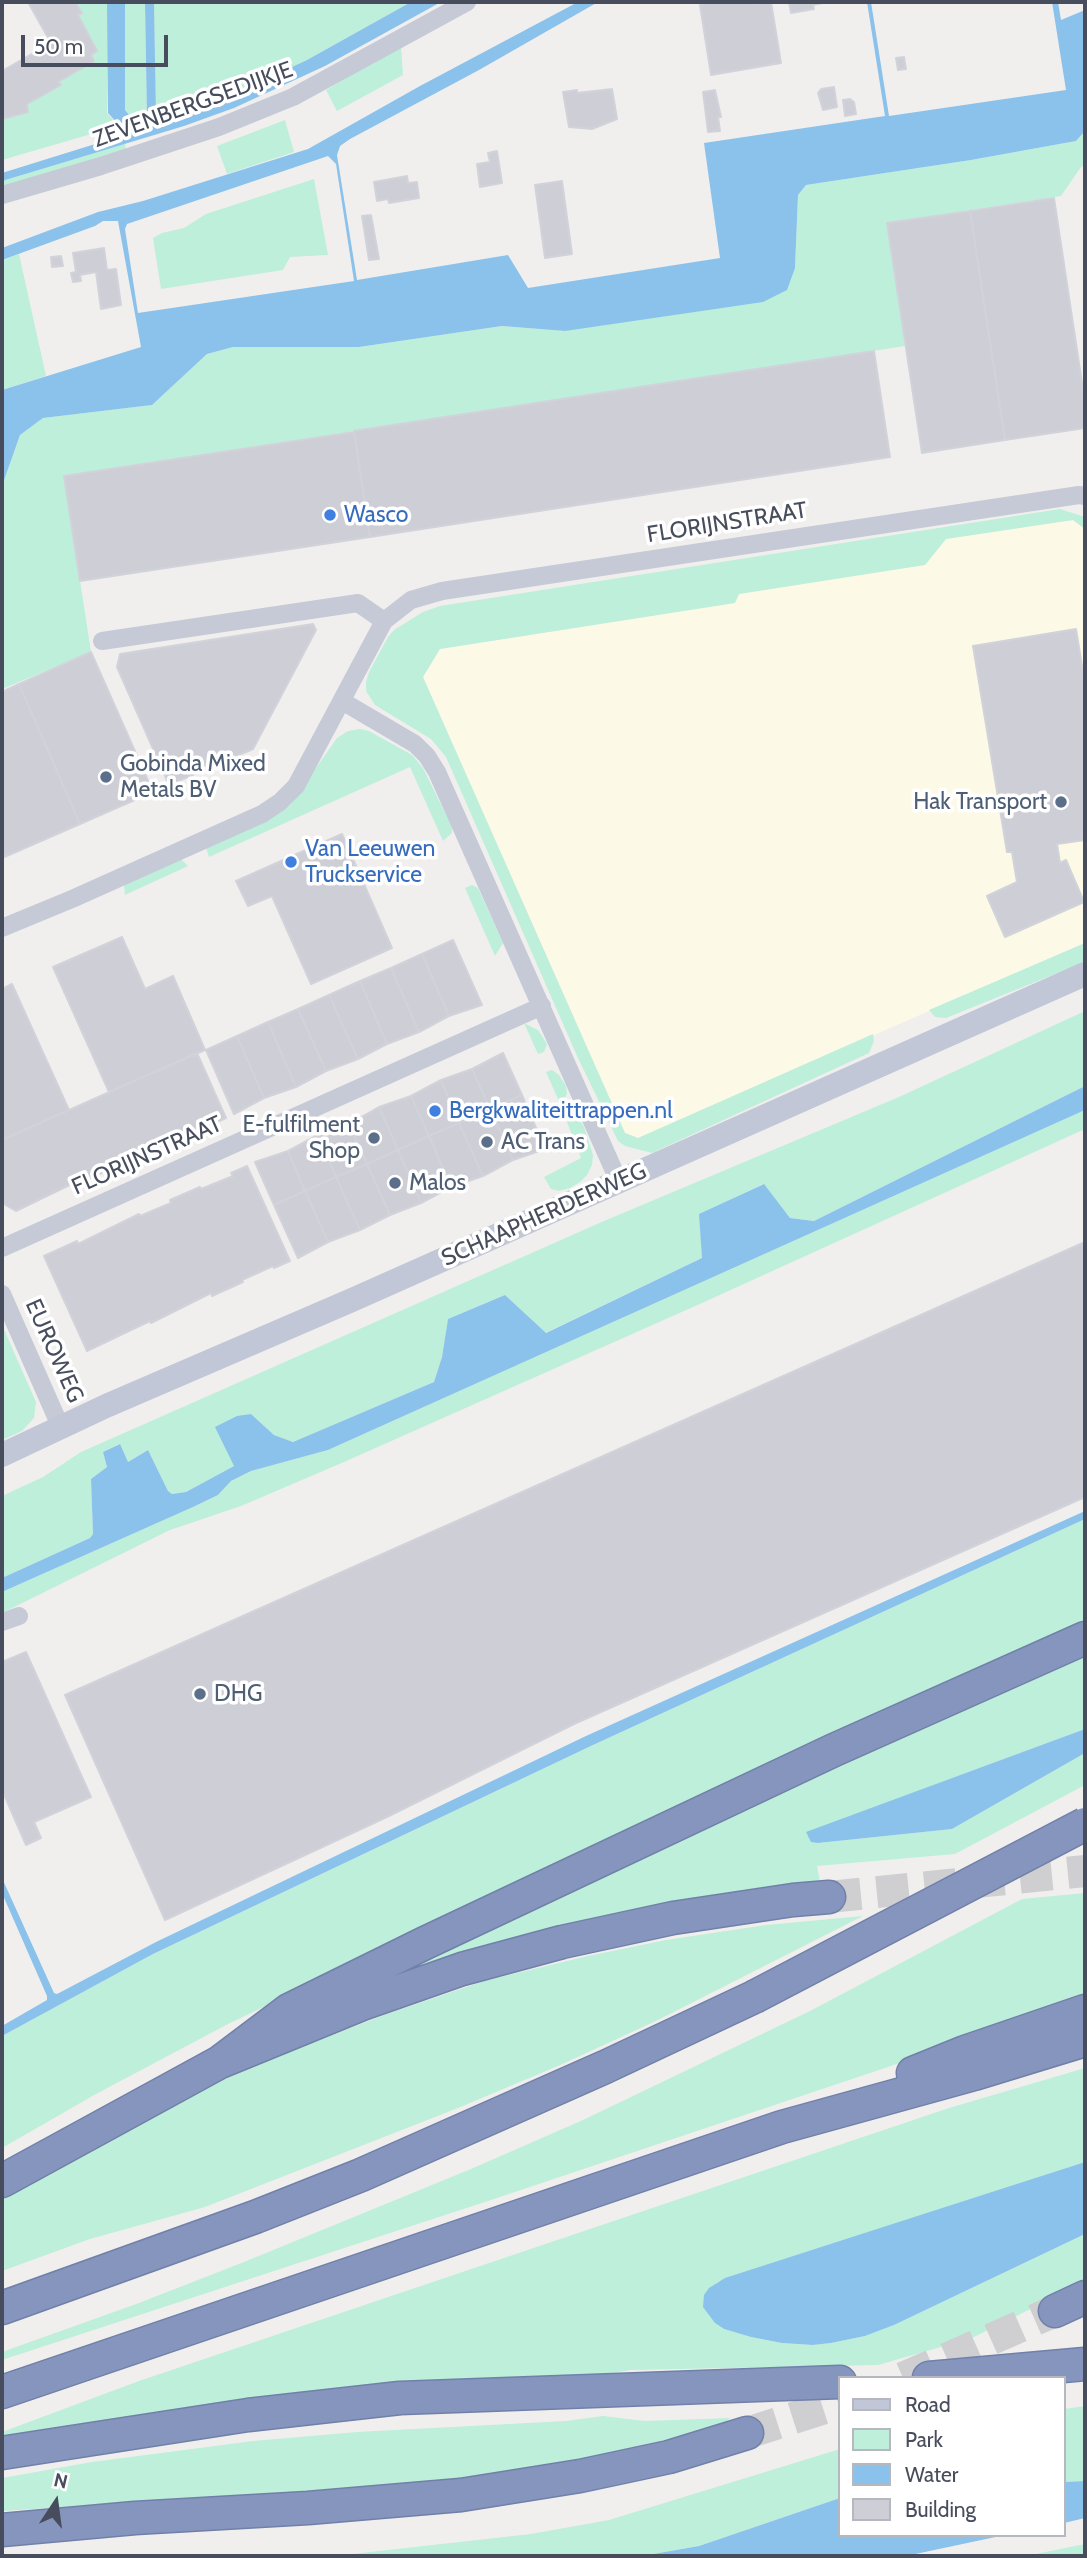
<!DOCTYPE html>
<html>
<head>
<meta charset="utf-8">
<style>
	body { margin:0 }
	#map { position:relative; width:1087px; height:2558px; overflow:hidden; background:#f1efee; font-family:Cabin,sans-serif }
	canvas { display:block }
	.frame { position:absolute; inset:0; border:4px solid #474d5c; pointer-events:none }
	.legend { position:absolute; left:838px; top:2376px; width:228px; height:161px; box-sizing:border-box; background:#fff; border:2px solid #b5b8be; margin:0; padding:9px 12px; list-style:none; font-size:21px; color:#474d5c }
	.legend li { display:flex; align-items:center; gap:14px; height:35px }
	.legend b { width:35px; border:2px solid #b5b8be }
	.north { position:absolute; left:21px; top:2467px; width:70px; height:70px; -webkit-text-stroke:5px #fff; paint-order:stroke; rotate:13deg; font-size:19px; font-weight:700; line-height:28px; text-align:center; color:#474d5c }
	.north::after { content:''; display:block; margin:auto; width:24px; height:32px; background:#474d5c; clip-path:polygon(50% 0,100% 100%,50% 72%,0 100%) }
	.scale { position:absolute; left:21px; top:35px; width:147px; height:32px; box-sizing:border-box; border:4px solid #474d5c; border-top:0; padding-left:9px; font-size:21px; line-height:24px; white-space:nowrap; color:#474d5c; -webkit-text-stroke:5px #fff; paint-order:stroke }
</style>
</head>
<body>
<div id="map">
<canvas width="1087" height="2558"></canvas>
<div class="frame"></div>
<ul class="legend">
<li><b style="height:9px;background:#c1c7d7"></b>Road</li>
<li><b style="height:19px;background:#bdefda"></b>Park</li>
<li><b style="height:19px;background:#8ac2eb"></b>Water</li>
<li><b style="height:19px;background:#cecfd6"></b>Building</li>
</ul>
<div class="north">N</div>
<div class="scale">50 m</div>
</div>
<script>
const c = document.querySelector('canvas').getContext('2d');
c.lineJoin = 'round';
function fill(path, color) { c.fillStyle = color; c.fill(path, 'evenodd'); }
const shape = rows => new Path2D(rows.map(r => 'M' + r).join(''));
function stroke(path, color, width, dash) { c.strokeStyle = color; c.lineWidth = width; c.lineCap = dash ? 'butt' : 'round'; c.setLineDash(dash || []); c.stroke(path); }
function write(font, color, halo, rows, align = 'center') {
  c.font = font + ' Cabin,sans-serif'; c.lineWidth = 7; c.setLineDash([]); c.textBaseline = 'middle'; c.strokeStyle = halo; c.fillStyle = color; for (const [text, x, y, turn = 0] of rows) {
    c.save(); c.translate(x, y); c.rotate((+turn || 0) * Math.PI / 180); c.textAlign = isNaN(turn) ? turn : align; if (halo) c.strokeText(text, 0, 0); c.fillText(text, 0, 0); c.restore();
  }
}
fill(shape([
	[1073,520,1085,529,1085,943,638,1138,625,1133,423,677,440,649,734,603,739,594,925,565,946,539]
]), '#fcfae7');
fill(shape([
	[75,2,145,2,147,121,134,121,125,110,125,74,108,31,107,113,119,126,2,160,2,119,28,112,27,104,60,86,58,82,94,61,91,55,97,51,78,15,81,13],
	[154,2,411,2,307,60,262,81,201,105,155,119],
	[401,46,403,75,337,111,326,90],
	[285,120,294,152,227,174,217,146],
	[1085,131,1085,165,1081,167,1061,196,887,223,905,346,64,476,91,652,2,689,2,486,20,435,43,418,152,405,207,354,233,347,359,347,502,326,565,331,795,268,798,195,806,185,971,160,1076,141],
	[125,143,126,152,2,189,2,181],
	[314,179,328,255,290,257,283,270,161,289,153,238,162,233,184,228,206,214],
	[19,254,46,376,2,390,2,260],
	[1060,509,1085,517,1085,529,1073,520,946,539,925,565,739,594,735,603,440,649,423,677,625,1133,638,1138,873,1034,874,1041,869,1053,652,1153,625,1146,618,1141,578,1058,446,757,431,739,375,705,366,691,366,682,369,672,388,637,394,630,423,612,440,606],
	[360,729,369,731,412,755,423,768,452,827,452,833,443,841,410,767,209,857,206,848,281,812,290,805,337,738,348,731],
	[173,860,182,860,188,866,125,895,124,885],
	[472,885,478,888,503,943,495,956,465,888],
	[1085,943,1085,962,946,1018,935,1017,929,1010],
	[1085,1011,1085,1086,814,1221,790,1218,763,1184,700,1214,702,1258,545,1333,505,1295,448,1319,442,1357,434,1382,293,1442,274,1435,251,1414,234,1466,186,1492,172,1494,168,1491,148,1450,128,1462,119,1444,103,1452,107,1467,91,1479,93,1534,90,1538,2,1578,2,1496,43,1477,81,1452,604,1221,899,1097],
	[524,1023,538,1030,547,1044,544,1052,538,1054],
	[552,1070,559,1075,566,1086,567,1093,565,1098,558,1099,546,1072],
	[1085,1110,1085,1129,702,1303,344,1462,241,1506,170,1530,2,1613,2,1592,193,1507,218,1495,231,1481,251,1471,328,1450],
	[573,1119,581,1122,584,1127,593,1155,592,1165,587,1175,580,1182,570,1188,559,1191,551,1189,544,1177,581,1158,567,1122],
	[2,1325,36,1402,34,1418,22,1431,2,1440],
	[1085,1519,1085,1622,858,1724,328,1976,228,2024,96,2094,2,2148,2,2036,153,1954,593,1745],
	[1085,1647,1085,1729,806,1833,818,1843,952,1829,1085,1753,1085,1785,955,1854,817,1866,821,1887,420,1970,415,1956],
	[1085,1893,1085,2001,494,2199,2,2360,2,2352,139,2303,244,2262,471,2169,583,2120,810,2011,1022,1899],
	[863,1916,656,2021,558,2066,458,2108,205,2207,90,2239,2,2271,2,2197,212,2082,384,2015,484,1981,588,1956,666,1940,766,1925],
	[1085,2068,1085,2162,716,2283,715,2323,724,2329,751,2337,782,2343,813,2345,831,2343,865,2336,894,2325,1085,2234,1085,2282,972,2338,878,2365,630,2370,580,2379,2,2448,2,2432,139,2381,949,2108],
	[1085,2406,1085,2481,1064,2482,1064,2409],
	[603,2416,645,2421,730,2418,723,2425,675,2442,485,2476,373,2488,2,2511,2,2478,92,2462,253,2441,357,2432,566,2421],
	[840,2449,840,2498,699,2546,642,2556,306,2556,352,2554,531,2534,609,2520],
	[1085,2544,1085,2556,1026,2556]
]), '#bdefda');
fill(shape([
	[107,2,125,2,125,110,134,121,142,122,147,120,145,2,154,2,156,119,201,105,262,81,307,60,411,2,441,2,325,66,234,108,184,126,2,181,2,173,124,135,118,124,108,113],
	[578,2,598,2,479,70,350,139,340,146,337,155,357,280,508,255,528,288,720,258,704,143,885,116,867,2,871,2,889,116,1066,90,1052,2,1058,2,1061,20,1085,10,1085,131,1076,141,971,160,806,185,798,195,795,268,787,290,763,302,565,331,502,326,359,347,233,347,207,354,152,405,43,418,20,435,2,486,2,390,141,347,118,221,103,221,95,226,2,260,2,248,98,212,143,201,308,149,420,86],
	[328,156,336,164,354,281,138,313,125,229,127,224],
	[1085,1086,1085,1110,328,1450,251,1471,231,1481,218,1495,193,1507,2,1592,2,1578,90,1538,93,1534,91,1479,107,1467,103,1452,120,1444,128,1462,148,1450,168,1491,172,1494,186,1492,234,1466,215,1427,237,1416,251,1414,274,1435,293,1442,434,1382,442,1357,448,1319,505,1295,546,1333,702,1258,699,1214,764,1184,790,1218,814,1221],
	[1085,1511,1085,1519,593,1745,153,1954,2,2036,2,2026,47,2000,47,1996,2,1893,2,1878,54,1993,57,1994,156,1942,586,1736],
	[1085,1729,1085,1753,952,1829,818,1843,811,1842,806,1832],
	[1085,2162,1085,2234,894,2325,865,2336,831,2343,813,2345,782,2343,751,2337,724,2329,715,2323,703,2307,704,2295,709,2288,725,2278],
	[1085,2481,1085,2518,1064,2523,1064,2482],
	[840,2498,840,2535,1005,2535,906,2556,642,2556,699,2546]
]), '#8ac2eb');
const building = shape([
	[28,2,75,2,82,13,78,15,97,51,91,55,94,61,91,63,58,82,61,85,27,104,28,112,2,119,2,71,51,43,28,2],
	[704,2,751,2,752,4,771,2,781,63,711,75,700,5,704,4,704,2],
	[789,2,823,2,823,3,813,5,814,9,791,13,789,2],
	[904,57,906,69,898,70,896,58,904,57],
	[834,87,837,107,823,110,818,93,821,89,834,87],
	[612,89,617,119,592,129,569,127,563,92,577,90,577,93,612,89],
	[715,90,721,117,718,117,720,131,708,132,703,92,715,90],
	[850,99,854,102,856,114,845,116,843,100,850,99],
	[497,151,502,183,480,187,477,164,490,162,488,153,497,151],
	[407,176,408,183,417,182,419,198,389,203,388,199,377,201,374,182,407,176],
	[562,181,572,254,545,258,535,185,562,181],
	[1054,198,1085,403,1085,428,1005,440,970,211,1054,198],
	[970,211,1005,440,922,453,887,223,970,211],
	[371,215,379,259,369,260,362,216,371,215],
	[104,248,107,270,116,269,121,305,101,309,96,272,80,275,81,281,73,282,71,273,76,272,73,253,104,248],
	[61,256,63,266,52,267,51,257,61,256],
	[874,351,890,457,370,537,354,431,874,351],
	[354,432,370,537,80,581,64,476,354,432],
	[313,624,316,630,253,749,169,785,117,667,120,654,313,624],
	[1076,629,1085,684,1085,840,1057,844,1060,863,1066,860,1084,902,1005,937,987,896,1017,882,1012,852,1007,852,973,646,1076,629],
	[91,652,153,792,80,824,19,684,91,652],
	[19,684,80,824,2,858,2,692,19,684],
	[342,834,392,948,311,984,272,896,248,906,236,881,342,834],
	[122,937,145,989,173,976,205,1050,109,1092,53,967,122,937],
	[453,940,482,1005,449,1016,422,954,453,940],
	[422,954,449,1016,419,1032,391,968,422,954],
	[391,968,419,1032,387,1044,360,981,391,968],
	[360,981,387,1044,358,1059,329,995,360,981],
	[12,984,69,1110,2,1140,2,989,12,984],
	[329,995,358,1059,326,1071,298,1009,329,995],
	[298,1009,326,1071,296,1087,268,1022,298,1009],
	[268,1022,296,1087,264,1098,237,1036,268,1022],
	[237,1036,264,1098,234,1114,206,1050,237,1036],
	[197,1053,226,1118,210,1125,209,1122,149,1152,147,1150,87,1180,86,1177,16,1211,2,1203,2,1140,197,1053],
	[503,1053,522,1095,490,1109,472,1069,503,1053],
	[472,1069,490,1109,459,1123,441,1080,472,1069],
	[441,1080,459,1123,429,1136,411,1096,441,1080],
	[522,1095,545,1149,513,1160,490,1109,522,1095],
	[411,1096,429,1136,398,1150,379,1107,411,1096],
	[379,1107,398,1150,367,1164,349,1124,379,1107],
	[490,1109,513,1160,483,1176,459,1123,490,1109],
	[459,1123,483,1176,451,1187,429,1136,459,1123],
	[349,1124,367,1164,336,1177,318,1135,349,1124],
	[318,1135,336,1177,305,1191,288,1151,318,1135],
	[429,1136,451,1187,421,1203,398,1150,429,1136],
	[398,1150,421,1203,390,1215,367,1164,398,1150],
	[288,1151,305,1191,274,1205,255,1162,288,1151],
	[367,1164,390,1215,360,1230,336,1177,367,1164],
	[247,1166,290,1261,274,1268,273,1266,242,1280,243,1282,212,1296,211,1293,151,1323,150,1321,87,1351,44,1256,77,1241,78,1244,139,1214,140,1216,171,1203,170,1200,200,1187,201,1189,233,1176,231,1173,247,1166],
	[336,1177,360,1230,328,1242,305,1191,336,1177],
	[305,1191,328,1242,298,1258,274,1205,305,1191],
	[1085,1242,1085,1497,574,1724,387,1817,165,1920,65,1695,1085,1242],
	[26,1652,91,1797,34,1822,41,1838,26,1845,2,1790,2,1662,26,1652]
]);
fill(building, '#cecfd6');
stroke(building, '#d2d3da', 2);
stroke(shape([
	[829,1897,1085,1871],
	[903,2378,1055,2311],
	[747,2433,840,2403]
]), '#cfcfd1', 32, [32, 16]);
const highway = shape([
	[220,2062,289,2010,425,1943,834,1750,1085,1638],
	[913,2073,965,2052,1085,2011],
	[2,2181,220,2062,362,2004,462,1969,562,1942,673,1918,793,1900,829,1897],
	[2,2308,255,2217,361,2175,605,2067,754,1997],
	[1055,2311,1085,2297],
	[929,2378,1085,2364],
	[2,2392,782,2127,974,2074,1085,2040],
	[2,2453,248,2415,400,2398,840,2382],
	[2,2530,135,2518,308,2508,461,2495,580,2476,669,2457,747,2433]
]);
stroke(highway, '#7180a9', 35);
stroke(shape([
	[2,195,101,166,219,127,293,97,467,2],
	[102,641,358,603,384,621],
	[342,701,415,744,427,756,437,772,619,1182],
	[2,928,72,899,262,814,280,802,296,786,384,621,411,600,442,591,1079,495,1085,496],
	[2,1248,542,1006],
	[2,1294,61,1428],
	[2,1622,19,1616]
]), '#c5cad6', 18);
stroke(shape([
	[2,1455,106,1406,352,1300,1085,974]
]), '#c1c7d7', 24);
stroke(highway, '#8695bd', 32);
const highwayBridge = shape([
	[754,1997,1085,1824]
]);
stroke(highwayBridge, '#7180a9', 35, []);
stroke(highwayBridge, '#8695bd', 32);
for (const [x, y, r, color] of [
	[330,515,7,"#3f7fe0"],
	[106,777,7,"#5c6f8a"],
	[1061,802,7,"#5c6f8a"],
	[291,862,7,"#3f7fe0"],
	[435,1111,7,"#3f7fe0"],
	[374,1138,7,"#5c6f8a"],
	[487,1142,7,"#5c6f8a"],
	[395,1183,7,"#5c6f8a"],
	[200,1694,7,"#5c6f8a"]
]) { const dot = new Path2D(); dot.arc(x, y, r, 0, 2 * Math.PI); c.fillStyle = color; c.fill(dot); stroke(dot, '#fff', 2.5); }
write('23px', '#474d5c', '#fff', [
	["ZEVENBERGSEDIJKJE",193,105,-20],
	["FLORIJNSTRAAT",727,523,-9],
	["FLORIJNSTRAAT",147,1156,-24],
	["SCHAAPHERDERWEG",544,1215,-24],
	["EUROWEG",54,1351,66]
]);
write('23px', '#366cbe', '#fff', [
	["Wasco",344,515],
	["Van Leeuwen",305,849],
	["Truckservice",305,875],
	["Bergkwaliteittrappen.nl",449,1111]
], 'left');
write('23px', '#4e5e75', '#fff', [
	["Gobinda Mixed",120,764],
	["Metals BV",120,790],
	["Hak Transport",1047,802,"right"],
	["E-fulfilment",360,1125,"right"],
	["Shop",360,1151,"right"],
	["AC Trans",501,1142],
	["Malos",409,1183],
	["DHG",214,1694]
], 'left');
</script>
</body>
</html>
